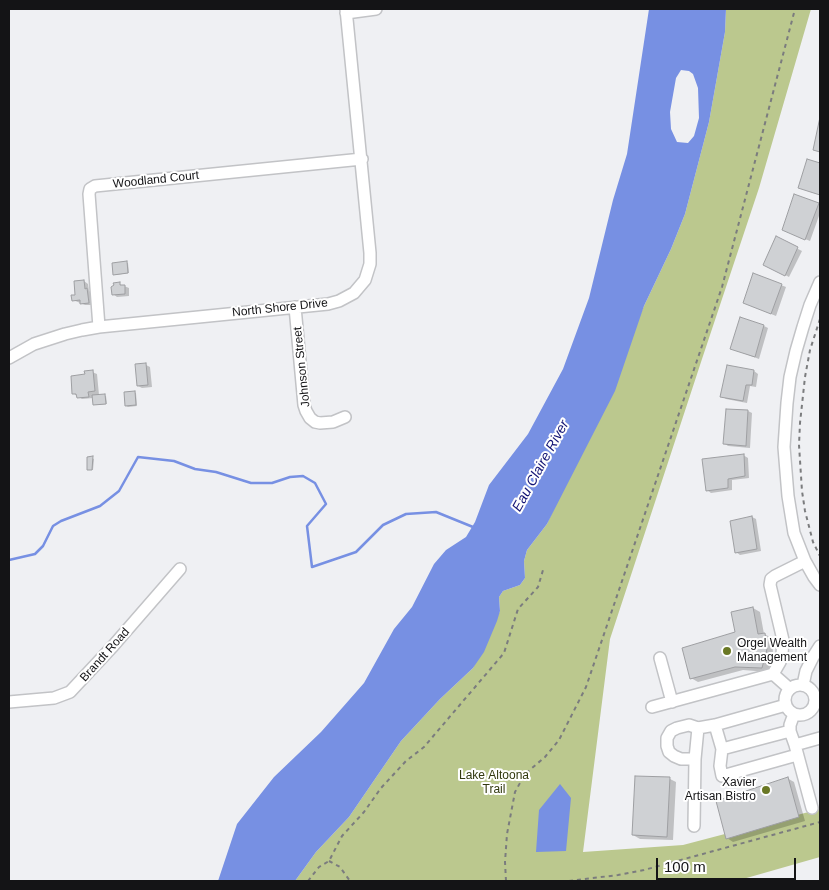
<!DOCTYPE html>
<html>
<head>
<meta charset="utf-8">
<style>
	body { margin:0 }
	#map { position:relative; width:829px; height:890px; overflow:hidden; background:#eff0f3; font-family:Arial,sans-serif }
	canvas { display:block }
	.frame { position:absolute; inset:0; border:10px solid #141416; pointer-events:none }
	.scale { position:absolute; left:656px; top:858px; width:140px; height:22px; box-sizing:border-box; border:2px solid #141416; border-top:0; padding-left:6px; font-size:15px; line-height:18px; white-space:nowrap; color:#141416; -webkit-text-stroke:4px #fff; paint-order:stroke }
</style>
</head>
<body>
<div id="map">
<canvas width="829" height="890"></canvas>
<div class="frame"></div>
<div class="scale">100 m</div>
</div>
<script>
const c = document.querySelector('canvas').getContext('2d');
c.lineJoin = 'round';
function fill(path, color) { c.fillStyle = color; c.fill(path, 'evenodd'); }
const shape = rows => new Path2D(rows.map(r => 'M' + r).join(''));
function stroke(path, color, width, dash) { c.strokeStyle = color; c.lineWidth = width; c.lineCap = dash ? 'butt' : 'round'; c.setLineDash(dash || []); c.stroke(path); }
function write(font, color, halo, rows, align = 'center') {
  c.font = font + ' Arial,sans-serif'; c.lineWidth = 4; c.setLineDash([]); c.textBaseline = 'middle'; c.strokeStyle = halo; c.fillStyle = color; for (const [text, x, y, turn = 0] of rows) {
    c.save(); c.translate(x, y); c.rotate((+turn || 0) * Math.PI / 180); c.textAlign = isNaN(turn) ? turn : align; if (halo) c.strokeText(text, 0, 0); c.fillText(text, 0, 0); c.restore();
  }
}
fill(shape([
	[726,9,811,9,759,188,702,359,610,639,583,852,683,845,820,809,820,857,736,881,295,881,316,852,349,817,401,741,440,699,473,668,500,611,499,597,503,591,520,585,525,578,524,561,527,550,547,524,644,306,671,249,685,214,709,122,725,32]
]), '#bbc88e');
fill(shape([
	[649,9,726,9,725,32,709,122,685,214,671,249,644,306,615,391,547,524,527,550,524,561,525,578,520,585,503,591,499,597,500,611,497,621,484,652,473,668,440,699,401,741,349,817,316,852,295,881,218,881,237,824,274,777,321,732,364,683,394,629,412,607,434,564,446,550,466,537,475,522,489,485,528,434,563,369,589,298,613,200,627,154],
	[681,70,689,71,693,74,698,88,699,118,694,136,688,143,677,142,671,129,670,112,676,78],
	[560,784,571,798,566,851,536,852,539,810]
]), '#7790e3');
fill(shape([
	[819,204,820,205,820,213,810,241,788,232],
	[776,238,802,251,789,277,765,264],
	[127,263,128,263,129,273,116,275,114,274],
	[84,281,88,284,89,291,91,292,93,305,85,305,73,300,77,296],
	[119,284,129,288,129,296,117,297,113,294],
	[781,285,786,287,776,316,749,305],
	[764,326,768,328,759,359,732,349],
	[146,365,150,367,152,387,142,388,138,386],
	[728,366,754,371,758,374,756,387,750,386,747,403,726,399,722,396],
	[92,372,97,374,99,395,106,396,107,404,96,405,94,404,93,398,82,399,73,393,86,376],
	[134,392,136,393,137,406,128,407,126,406],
	[727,410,748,411,752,413,750,448,728,446,724,443],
	[743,455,748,458,749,478,732,480,732,490,711,493,707,490],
	[92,458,94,459,93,470,90,470],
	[752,517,756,519,761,551,740,555,736,552],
	[753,608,760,612,764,634,772,638,773,654,768,672,743,670,698,682,691,678,737,633],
	[787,778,794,782,805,821,733,842,727,838],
	[670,779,676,782,673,840,640,839,633,835]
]), '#0003');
stroke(shape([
	[9,560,35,554,43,546,53,526,61,521,100,506,119,491,138,457,174,461,195,469,216,472,251,483,272,483,290,477,303,476,315,483,326,504,307,526,312,567,356,552,383,525,406,514,436,512,473,527]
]), '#7790e3', 2.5);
const building = shape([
	[820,117,820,152,813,150,820,117],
	[807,159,820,163,820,195,798,188,807,159],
	[794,194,819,203,805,240,782,230,794,194],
	[776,236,798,247,785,276,763,265,776,236],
	[127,261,128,273,113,275,112,263,127,261],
	[753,273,782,284,771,314,743,303,753,273],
	[84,280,85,289,87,288,89,303,80,304,80,300,72,301,71,295,75,295,74,281,84,280],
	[120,282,120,285,125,285,125,294,112,295,111,287,114,285,113,283,120,282],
	[740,317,764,325,755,357,730,349,740,317],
	[146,363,148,385,137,386,135,364,146,363],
	[727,365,754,370,752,385,746,385,743,401,720,397,727,365],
	[93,370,95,391,88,392,89,397,77,398,76,394,72,394,71,376,85,374,84,371,93,370],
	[135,391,136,405,125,406,124,392,135,391],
	[105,394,106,404,93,405,92,395,105,394],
	[726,409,748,410,746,446,723,444,726,409],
	[744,454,745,476,728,479,728,488,706,491,702,459,744,454],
	[93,456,92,470,87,470,87,457,93,456],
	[752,516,757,549,735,553,730,521,752,516],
	[753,607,758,634,765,633,767,649,762,668,735,667,690,679,682,648,735,632,731,612,753,607],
	[635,776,670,777,667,837,632,835,635,776],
	[788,777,799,817,726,839,716,801,788,777]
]);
fill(building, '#cfd1d4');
stroke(building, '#9e9fa2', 1);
const minor = shape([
	[346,13,376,9],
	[820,282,810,305,803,327,796,351,790,377,787,403,784,447,788,496,794,533,805,561,814,577,820,585],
	[295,307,304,405,306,411,310,418,315,422,320,423,333,422,345,417],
	[99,327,89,194,90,189,95,186,362,159],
	[9,358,34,344,65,334,82,330,99,327,328,304,339,301,354,293,365,280,370,264,370,253,346,9],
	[660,658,672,702],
	[773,674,780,662,782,654,783,640,770,585,771,579,775,576,805,561],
	[803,685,806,671,813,657,820,646],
	'785 700a15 15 0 1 1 30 0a15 15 0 1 1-30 0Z',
	[9,702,54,698,70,692,113,646,180,569],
	[652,707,773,674,790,689],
	[794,714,790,725,790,731,795,745,820,738],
	[715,725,722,749,720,766,722,776,797,755],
	[698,728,695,759,681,759,674,756,669,752,667,746,667,738,671,731,677,728,689,725,698,728,715,725,786,705],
	[795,745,812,808],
	[722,749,790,731],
	[694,826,695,759]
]);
stroke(minor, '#c2c3c6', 14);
stroke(shape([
	[820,319,810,350,805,377,800,423,799,445,802,491,805,511,813,542,820,556],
	[329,861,340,867,350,881],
	[308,881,319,867,329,861,342,836,364,812,381,788,406,761,424,747,504,653,518,609,538,587,543,570],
	[506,881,505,862,507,834,515,792,525,774,545,757,559,740,586,687,722,287,795,9],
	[569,881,618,875,644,870,820,822]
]), '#7b7c7e', 2, [4, 4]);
stroke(minor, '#fff', 11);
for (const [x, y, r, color] of [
	[727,651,5,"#6a7825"],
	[766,790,5,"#6a7825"]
]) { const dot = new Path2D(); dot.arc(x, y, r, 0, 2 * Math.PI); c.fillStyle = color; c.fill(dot); stroke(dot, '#fff', 2); }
write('12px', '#141416', '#fff', [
	["Woodland Court",156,180,-6],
	["North Shore Drive",280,308,-6],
	["Johnson Street",302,367,-96],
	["Brandt Road",105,655,-48]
]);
write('12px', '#141416', '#fff', [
	["Orgel Wealth",737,644],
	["Management",737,658],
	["Xavier",756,783,"right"],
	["Artisan Bistro",756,797,"right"]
], 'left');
write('12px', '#32390f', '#fff', [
	["Lake Altoona",494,776],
	["Trail",494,790]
]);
write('italic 14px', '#131475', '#fff', [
	["Eau Claire River",541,466,-61]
]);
</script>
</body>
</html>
